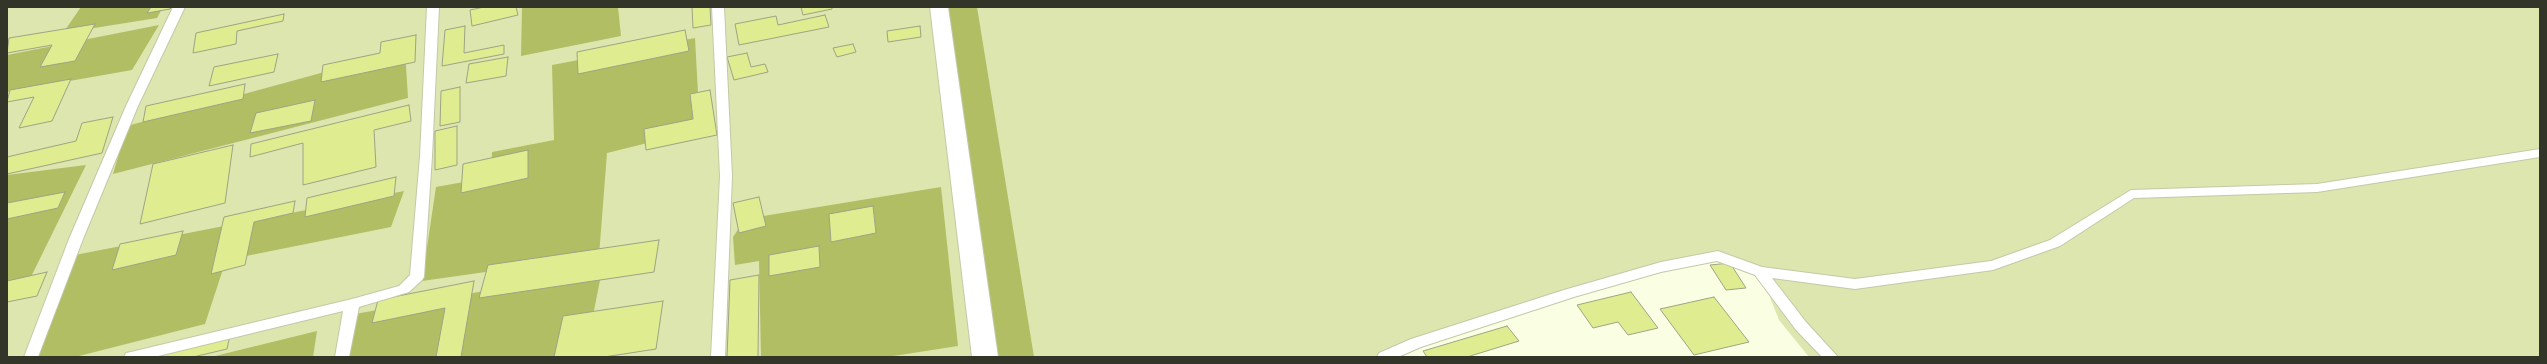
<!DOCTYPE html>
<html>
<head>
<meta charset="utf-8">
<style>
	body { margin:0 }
	#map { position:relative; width:2547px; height:364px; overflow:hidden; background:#faffe3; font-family:Rubik,sans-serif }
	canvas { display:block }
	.frame { position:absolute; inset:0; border:8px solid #323527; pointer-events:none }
</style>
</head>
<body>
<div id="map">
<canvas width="2547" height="364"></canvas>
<div class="frame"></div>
</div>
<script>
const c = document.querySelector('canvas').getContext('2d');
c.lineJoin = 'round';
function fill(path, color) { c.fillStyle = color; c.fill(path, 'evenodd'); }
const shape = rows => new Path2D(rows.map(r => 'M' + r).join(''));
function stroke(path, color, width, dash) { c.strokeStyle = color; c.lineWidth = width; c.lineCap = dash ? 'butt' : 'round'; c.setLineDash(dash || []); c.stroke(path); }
fill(shape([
	[7,7,2540,7,2540,357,1809,357,1779,320,1760,272,1718,256,1661,267,1384,357,7,357]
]), '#dde6af');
fill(shape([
	[81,7,163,7,157,18,63,33],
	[522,7,618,7,621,36,521,56],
	[938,7,977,7,1034,357,985,357],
	[159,25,132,70,7,92,7,55],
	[695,38,700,130,607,153,599,256,422,281,436,187,491,177,492,152,554,140,552,65],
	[405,50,408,98,113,174,127,126],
	[86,165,24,291,7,295,7,175],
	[941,187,958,346,887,357,761,357,759,261,735,265,733,237,745,219],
	[404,191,391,227,226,260,205,324,75,357,34,357,75,255],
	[602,270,588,341,567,357,349,357,355,314],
	[317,331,313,357,211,357]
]), '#b2be64');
const building = shape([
	[151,7,172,7,170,9,147,13,151,7],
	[484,7,516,7,518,15,472,26,470,10,484,7],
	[692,7,710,7,711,25,693,28,692,7],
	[801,7,832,7,832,9,803,15,801,7],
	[284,14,283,21,237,31,236,44,193,53,196,33,284,14],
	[825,15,829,27,739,45,735,24,776,16,778,25,825,15],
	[95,24,75,61,40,67,52,45,7,53,9,38,95,24],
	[465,26,464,53,504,45,504,54,442,66,445,30,465,26],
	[920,26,921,37,888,42,887,31,920,26],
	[685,30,689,51,578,74,577,52,685,30],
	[416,35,415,62,321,82,323,65,380,53,381,42,416,35],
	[853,44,856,52,837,57,833,48,853,44],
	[747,53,751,67,765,64,768,72,734,80,727,57,747,53],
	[278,54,274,72,209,86,214,67,278,54],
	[508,57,506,76,466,83,469,64,508,57],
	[71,79,52,121,19,128,34,97,7,102,10,90,71,79],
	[245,84,243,99,143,122,146,106,245,84],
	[460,87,460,122,440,126,441,91,460,87],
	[710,90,717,135,646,150,644,129,693,119,690,94,710,90],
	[315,100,311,121,250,133,256,113,315,100],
	[409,105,411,121,374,130,376,167,303,185,303,143,250,157,251,144,409,105],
	[113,117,102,153,7,174,7,157,76,141,82,123,113,117],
	[457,126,457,165,435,170,435,131,457,126],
	[233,145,225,203,140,224,153,164,233,145],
	[528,150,528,178,461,193,463,164,528,150],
	[396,177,394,196,305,217,307,198,396,177],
	[65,192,58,208,7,219,7,203,65,192],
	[759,197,766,226,739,233,733,203,759,197],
	[295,201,293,213,254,222,245,265,211,274,224,217,295,201],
	[873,206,876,233,831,242,829,214,873,206],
	[183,231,176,255,112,270,120,244,183,231],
	[659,240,654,272,479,298,488,265,659,240],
	[819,246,820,267,769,276,769,255,819,246],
	[1730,263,1746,288,1726,290,1710,265,1730,263],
	[47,272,37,296,7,302,7,281,47,272],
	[759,275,758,357,727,357,730,280,759,275],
	[474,281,461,357,436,357,445,308,372,323,378,300,474,281],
	[1631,292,1658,328,1628,335,1618,322,1593,328,1577,305,1631,292],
	[1714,297,1749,342,1694,355,1660,309,1714,297],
	[663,301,656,349,604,357,554,357,563,316,663,301],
	[1507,326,1519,341,1467,357,1427,357,1423,351,1507,326],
	[230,335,227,349,193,357,136,357,230,335]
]);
fill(building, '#dfec90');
stroke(building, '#9ea484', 1);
const service = shape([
	[173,7,185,7,138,106,83,239,38,357,24,357,69,239,126,106,173,7],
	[427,7,439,7,432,156,424,277,422,280,409,292,359,307,349,357,335,357,343,311,154,357,124,357,126,353,131,352,352,299,399,286,410,275,420,156,427,7],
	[712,7,724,7,732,176,725,357,711,357,720,176,712,7],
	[2540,149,2540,157,2317,192,2134,198,2060,246,1993,270,1855,289,1772,278,1806,322,1838,357,1822,357,1796,330,1755,275,1717,261,1661,272,1574,297,1421,347,1398,357,1377,357,1379,353,1411,339,1564,290,1661,262,1718,251,1762,267,1855,279,1991,261,2050,240,2131,190,2317,184,2540,149]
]);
const tertiary = shape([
	[930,7,948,7,998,357,972,357,930,7]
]);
stroke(service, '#c3c9a7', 2);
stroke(tertiary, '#c3c9a7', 2);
fill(service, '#fff');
fill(tertiary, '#fff');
</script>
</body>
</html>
